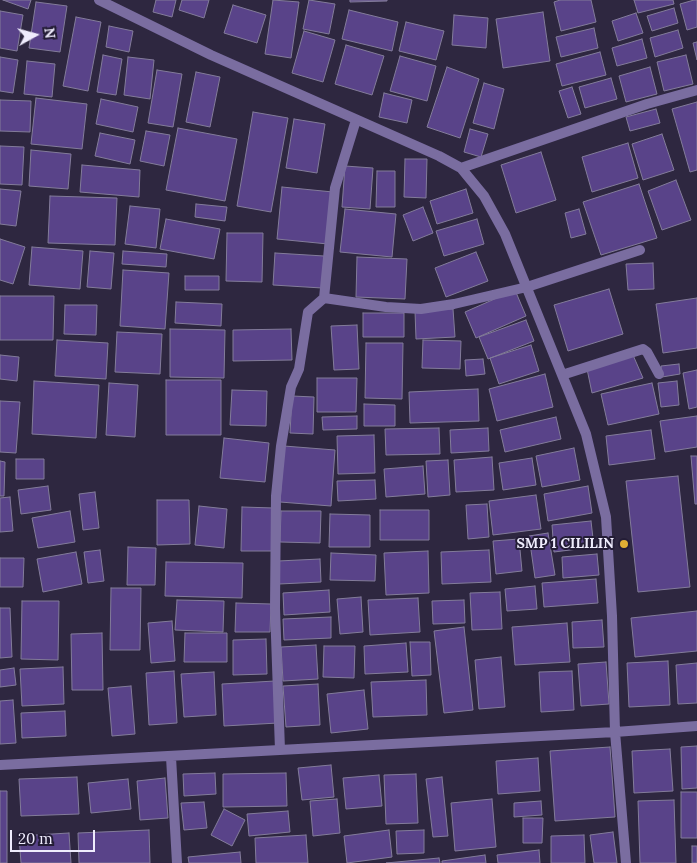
<!DOCTYPE html>
<html>
<head>
<meta charset="utf-8">
<style>
	body { margin:0 }
	#map { position:relative; width:697px; height:863px; overflow:hidden; background:#2e2740; font-family:Lora,serif }
	canvas { display:block }
	.north { position:absolute; left:10px; top:10px; width:50px; height:50px; -webkit-text-stroke:4px #241d36; paint-order:stroke; rotate:83deg; font-size:14px; font-weight:700; line-height:20px; text-align:center; color:#efecfd }
	.north::after { content:''; display:block; margin:auto; width:18px; height:22px; background:#efecfd; clip-path:polygon(50% 0,100% 100%,50% 72%,0 100%) }
	.scale { position:absolute; left:10px; top:830px; width:85px; height:22px; box-sizing:border-box; border:2px solid #efecfd; border-top:0; padding-left:6px; font-size:15px; line-height:18px; white-space:nowrap; color:#efecfd; -webkit-text-stroke:4px #241d36; paint-order:stroke }
</style>
</head>
<body>
<div id="map">
<canvas width="697" height="863"></canvas>
<div class="north">N</div>
<div class="scale">20 m</div>
</div>
<script>
const c = document.querySelector('canvas').getContext('2d');
c.lineJoin = 'round';
function fill(path, color) { c.fillStyle = color; c.fill(path, 'evenodd'); }
const shape = rows => new Path2D(rows.map(r => 'M' + r).join(''));
function stroke(path, color, width, dash) { c.strokeStyle = color; c.lineWidth = width; c.lineCap = dash ? 'butt' : 'round'; c.setLineDash(dash || []); c.stroke(path); }
function write(font, color, halo, rows, align = 'center') {
  c.font = font + ' Lora,serif'; c.lineWidth = 4; c.setLineDash([]); c.textBaseline = 'middle'; c.strokeStyle = halo; c.fillStyle = color; for (const [text, x, y, turn = 0] of rows) {
    c.save(); c.translate(x, y); c.rotate((+turn || 0) * Math.PI / 180); c.textAlign = isNaN(turn) ? turn : align; if (halo) c.strokeText(text, 0, 0); c.fillText(text, 0, 0); c.restore();
  }
}
const building = shape([
	[3,0,31,0,28,9,3,0],
	[156,0,176,0,172,17,153,12,156,0],
	[182,0,209,0,204,18,179,10,182,0],
	[273,0,299,2,291,58,265,54,273,0],
	[309,0,335,4,329,34,303,29,309,0],
	[350,0,387,0,387,1,350,2,350,0],
	[560,0,591,0,596,22,561,31,554,2,560,0],
	[634,0,673,0,674,4,638,13,634,0],
	[694,0,697,0,697,27,687,30,680,4,694,0],
	[36,2,67,6,60,52,29,48,36,2],
	[233,5,266,15,257,43,224,33,233,5],
	[674,8,678,23,652,31,647,16,674,8],
	[349,10,398,22,392,51,342,39,349,10],
	[0,11,23,15,17,51,0,48,0,11],
	[543,12,550,61,503,68,496,19,543,12],
	[636,13,643,33,618,41,612,21,636,13],
	[454,15,488,18,486,48,452,45,454,15],
	[76,17,101,22,88,91,63,86,76,17],
	[406,22,444,31,436,60,399,51,406,22],
	[109,26,133,31,129,52,106,47,109,26],
	[594,28,598,48,561,57,556,37,594,28],
	[678,30,683,48,655,57,650,38,678,30],
	[304,31,335,40,323,82,292,73,304,31],
	[642,39,647,58,617,66,612,48,642,39],
	[697,42,697,60,693,43,697,42],
	[346,45,384,56,372,95,335,84,346,45],
	[600,52,606,75,562,86,556,64,600,52],
	[103,55,122,59,116,95,97,92,103,55],
	[686,55,693,84,664,91,657,62,686,55],
	[400,56,436,66,427,101,390,91,400,56],
	[0,57,18,60,13,93,0,91,0,57],
	[128,57,154,60,150,99,124,95,128,57],
	[27,61,55,64,52,97,24,94,27,61],
	[447,67,479,79,460,138,427,127,447,67],
	[650,67,657,94,626,102,619,76,650,67],
	[157,70,182,74,173,127,148,123,157,70],
	[196,72,220,77,210,127,186,122,196,72],
	[611,78,617,99,585,108,579,87,611,78],
	[484,83,504,89,494,129,473,123,484,83],
	[572,87,581,114,568,118,559,91,572,87],
	[384,93,412,100,407,123,379,117,384,93],
	[36,98,87,104,82,149,31,144,36,98],
	[101,99,138,107,133,132,96,124,101,99],
	[0,100,31,101,30,132,0,131,0,100],
	[697,102,697,170,690,172,672,109,697,102],
	[656,109,660,123,630,131,626,117,656,109],
	[253,112,288,118,271,212,237,206,253,112],
	[294,119,325,124,317,173,286,168,294,119],
	[178,128,237,139,225,201,166,190,178,128],
	[470,129,488,134,481,157,464,152,470,129],
	[146,131,170,135,164,166,140,161,146,131],
	[100,133,135,140,130,164,95,156,100,133],
	[662,134,674,170,643,180,632,144,662,134],
	[628,143,638,178,592,192,582,157,628,143],
	[0,146,24,147,22,185,0,184,0,146],
	[31,150,71,154,68,189,29,186,31,150],
	[541,152,556,200,516,213,501,165,541,152],
	[405,159,427,159,426,198,404,197,405,159],
	[82,165,140,170,139,197,80,192,82,165],
	[345,166,373,168,370,209,342,207,345,166],
	[377,171,395,171,395,207,376,207,377,171],
	[676,180,691,220,662,230,648,191,676,180],
	[639,184,657,238,601,255,583,202,639,184],
	[282,187,333,192,328,244,277,239,282,187],
	[0,189,21,191,16,226,0,224,0,189],
	[466,189,473,213,437,224,430,201,466,189],
	[50,196,117,198,115,245,48,243,50,196],
	[196,204,227,207,225,221,195,217,196,204],
	[130,206,160,209,156,248,125,244,130,206],
	[423,207,433,233,413,241,403,215,423,207],
	[345,209,396,214,392,257,340,252,345,209],
	[579,209,586,234,571,238,565,213,579,209],
	[166,219,220,229,214,259,160,249,166,219],
	[477,219,484,244,444,256,436,231,477,219],
	[227,233,263,233,262,282,226,281,227,233],
	[0,239,25,247,13,284,0,280,0,239],
	[32,247,83,251,80,289,29,285,32,247],
	[90,251,114,253,111,289,87,287,90,251],
	[123,251,167,254,166,267,122,264,123,251],
	[476,252,488,281,446,297,435,268,476,252],
	[275,253,324,256,322,288,273,285,275,253],
	[357,257,407,259,405,299,356,297,357,257],
	[653,263,654,289,628,290,626,264,653,263],
	[123,270,169,273,165,329,120,326,123,270],
	[185,276,219,276,219,290,185,290,185,276],
	[609,289,623,334,568,351,554,305,609,289],
	[515,290,526,316,476,338,465,312,515,290],
	[0,296,54,296,53,340,0,340,0,296],
	[697,298,697,348,663,353,656,304,697,298],
	[176,302,222,304,221,326,175,323,176,302],
	[65,305,97,305,96,335,64,334,65,305],
	[453,309,455,337,416,339,415,311,453,309],
	[363,313,404,313,404,337,363,337,363,313],
	[526,320,534,341,488,359,479,337,526,320],
	[357,325,359,369,334,370,331,326,357,325],
	[170,329,225,330,224,378,170,377,170,329],
	[291,329,292,360,233,361,233,330,291,329],
	[117,332,162,334,160,374,115,372,117,332],
	[57,340,108,343,106,379,55,376,57,340],
	[423,340,461,341,460,369,422,368,423,340],
	[366,343,403,343,402,399,365,398,366,343],
	[531,345,539,371,499,384,490,358,531,345],
	[0,355,19,357,17,381,0,379,0,355],
	[633,355,643,378,592,393,587,369,633,355],
	[483,359,485,374,466,376,465,360,483,359],
	[679,364,680,374,662,377,661,366,679,364],
	[697,370,697,407,689,409,683,373,697,370],
	[545,374,553,407,497,421,489,389,545,374],
	[317,378,357,378,356,412,317,412,317,378],
	[166,380,221,380,221,435,166,435,166,380],
	[34,381,99,385,96,438,32,434,34,381],
	[677,381,679,405,661,407,658,383,677,381],
	[109,383,138,385,135,437,106,435,109,383],
	[652,383,659,414,608,425,601,394,652,383],
	[478,389,479,421,410,423,409,392,478,389],
	[232,390,267,391,266,426,230,425,232,390],
	[292,396,314,397,313,434,290,433,292,396],
	[0,401,20,402,16,453,0,452,0,401],
	[364,404,395,405,395,426,364,426,364,404],
	[357,416,357,429,323,430,322,417,357,416],
	[697,416,697,447,665,452,660,421,697,416],
	[556,417,561,439,505,452,500,430,556,417],
	[439,428,440,454,386,455,385,429,439,428],
	[488,428,489,451,451,453,450,430,488,428],
	[651,430,655,459,609,465,606,436,651,430],
	[374,435,375,473,338,474,337,436,374,435],
	[224,438,269,443,265,482,220,478,224,438],
	[284,446,335,450,331,506,280,502,284,446],
	[574,448,580,480,542,487,536,456,574,448],
	[691,456,697,456,697,504,695,504,691,456],
	[492,457,494,490,456,492,454,460,492,457],
	[532,458,536,485,503,490,499,463,532,458],
	[16,459,44,459,44,479,16,479,16,459],
	[448,460,450,495,428,497,426,461,448,460],
	[0,461,5,462,4,496,0,496,0,461],
	[423,466,425,494,386,497,384,469,423,466],
	[678,476,690,587,638,592,626,481,678,476],
	[375,480,376,499,338,501,337,481,375,480],
	[48,486,51,510,21,514,18,490,48,486],
	[588,486,592,513,548,521,544,494,588,486],
	[95,492,99,528,83,530,79,494,95,492],
	[536,495,541,529,493,535,489,501,536,495],
	[10,497,13,531,0,532,0,498,10,497],
	[157,500,189,500,190,544,157,545,157,500],
	[487,504,489,537,468,539,466,505,487,504],
	[199,506,227,509,224,548,195,545,199,506],
	[242,507,274,508,274,551,241,551,242,507],
	[380,510,429,510,429,540,380,540,380,510],
	[70,511,75,542,38,548,32,518,70,511],
	[281,511,321,511,320,543,280,542,281,511],
	[330,514,370,515,370,547,329,547,330,514],
	[591,521,594,547,554,552,552,525,591,521],
	[548,533,555,575,535,578,529,536,548,533],
	[519,539,522,571,496,574,493,541,519,539],
	[128,547,156,548,155,585,127,585,128,547],
	[100,550,104,581,88,583,84,552,100,550],
	[489,550,491,582,442,584,441,552,489,550],
	[428,551,429,593,386,595,384,553,428,551],
	[76,552,82,584,43,592,37,559,76,552],
	[331,553,376,555,375,581,330,580,331,553],
	[597,554,599,575,563,578,562,557,597,554],
	[0,558,24,558,23,587,0,587,0,558],
	[320,559,321,582,279,584,278,561,320,559],
	[166,562,243,563,242,598,165,596,166,562],
	[596,579,598,603,544,607,542,583,596,579],
	[535,586,537,609,507,611,505,589,535,586],
	[111,588,141,588,140,650,110,650,111,588],
	[329,590,330,612,284,615,283,593,329,590],
	[500,592,502,629,472,630,470,593,500,592],
	[361,597,363,632,340,634,337,599,361,597],
	[418,598,420,632,370,635,368,600,418,598],
	[177,600,224,601,223,632,175,630,177,600],
	[464,600,465,623,433,624,432,601,464,600],
	[22,601,59,601,58,660,21,659,22,601],
	[236,603,271,604,270,632,235,632,236,603],
	[0,608,10,608,12,657,0,658,0,608],
	[697,611,697,651,635,657,631,618,697,611],
	[331,617,331,638,284,640,283,619,331,617],
	[602,620,604,647,573,648,572,622,602,620],
	[172,621,175,661,151,663,148,623,172,621],
	[567,623,570,662,515,665,512,627,567,623],
	[464,627,473,710,444,713,434,631,464,627],
	[102,633,103,690,72,690,71,634,102,633],
	[185,633,227,633,227,662,184,662,185,633],
	[266,639,267,674,233,675,233,640,266,639],
	[410,642,430,642,431,675,412,676,410,642],
	[406,643,408,672,365,674,364,646,406,643],
	[316,645,318,679,283,681,281,647,316,645],
	[324,646,355,646,354,678,323,677,324,646],
	[501,657,505,707,479,709,475,660,501,657],
	[668,661,670,705,629,707,627,663,668,661],
	[606,662,609,704,581,706,578,664,606,662],
	[697,663,697,703,678,704,676,665,697,663],
	[63,667,64,704,22,706,20,669,63,667],
	[14,668,16,685,0,687,0,670,14,668],
	[174,671,177,723,149,725,146,673,174,671],
	[572,671,574,710,541,712,539,672,572,671],
	[214,672,216,715,184,717,181,674,214,672],
	[426,680,427,715,373,717,371,682,426,680],
	[275,681,278,723,224,726,222,684,275,681],
	[318,684,320,725,286,727,283,686,318,684],
	[131,686,135,734,112,736,108,688,131,686],
	[364,690,368,729,331,733,327,694,364,690],
	[13,700,16,743,0,744,0,701,13,700],
	[65,711,66,736,22,738,21,713,65,711],
	[697,746,697,788,682,789,681,747,697,746],
	[610,747,615,817,555,821,550,751,610,747],
	[670,749,673,791,634,793,632,751,670,749],
	[538,758,540,791,498,794,496,761,538,758],
	[331,765,334,797,302,800,298,768,331,765],
	[215,773,216,794,184,796,183,774,215,773],
	[286,773,287,806,223,807,223,774,286,773],
	[416,774,418,823,386,824,384,775,416,774],
	[379,775,382,806,346,809,343,778,379,775],
	[77,777,79,814,21,816,19,779,77,777],
	[442,777,448,836,433,837,426,779,442,777],
	[165,778,168,818,140,820,137,781,165,778],
	[128,779,131,809,91,813,88,783,128,779],
	[0,791,7,791,7,863,0,863,0,791],
	[681,792,697,792,697,838,681,838,681,792],
	[337,799,340,833,313,836,310,801,337,799],
	[492,799,496,847,455,851,451,803,492,799],
	[674,800,676,863,640,863,638,801,674,800],
	[541,801,542,815,514,817,514,803,541,801],
	[204,802,207,828,184,830,181,803,204,802],
	[224,809,245,820,232,846,211,835,224,809],
	[288,811,290,832,249,836,247,814,288,811],
	[523,818,543,818,542,843,523,843,523,818],
	[149,830,150,863,79,863,78,833,149,830],
	[389,830,392,857,347,863,344,836,389,830],
	[424,830,424,853,397,854,396,831,424,830],
	[613,832,617,863,594,863,590,835,613,832],
	[69,833,71,863,21,863,19,836,69,833],
	[306,835,308,863,256,863,255,838,306,835],
	[584,835,585,863,551,863,551,836,584,835],
	[692,846,697,846,697,863,692,863,692,846],
	[539,850,540,863,498,863,497,855,539,850],
	[240,852,241,863,189,863,188,857,240,852],
	[485,855,486,863,442,863,442,861,485,855],
	[439,858,440,863,386,863,439,858]
]);
fill(building, '#594389');
stroke(building, '#837c9a', 1);
stroke(shape([
	[99,0,211,55,439,156,461,168,484,196,505,234,586,434,606,517,612,616,615,732,626,863],
	[461,168,647,104,697,90],
	[324,298,386,307,421,309,454,304,527,287,640,250],
	[562,375,643,349,647,352,659,374],
	[280,750,275,608,276,496,281,446,291,387,299,369,308,312,324,298,335,188,356,120],
	[171,757,177,863],
	[0,765,615,732,697,726]
]), '#7a6da0', 10);
for (const [x, y, r, color] of [
	[624,544,5,"#e1af34"]
]) { const dot = new Path2D(); dot.arc(x, y, r, 0, 2 * Math.PI); c.fillStyle = color; c.fill(dot); stroke(dot, '#241d36', 2); }
write('bold 14px', '#efecfd', '#241d36', [
	["SMP 1 CILILIN",614,544]
], 'right');
</script>
</body>
</html>
